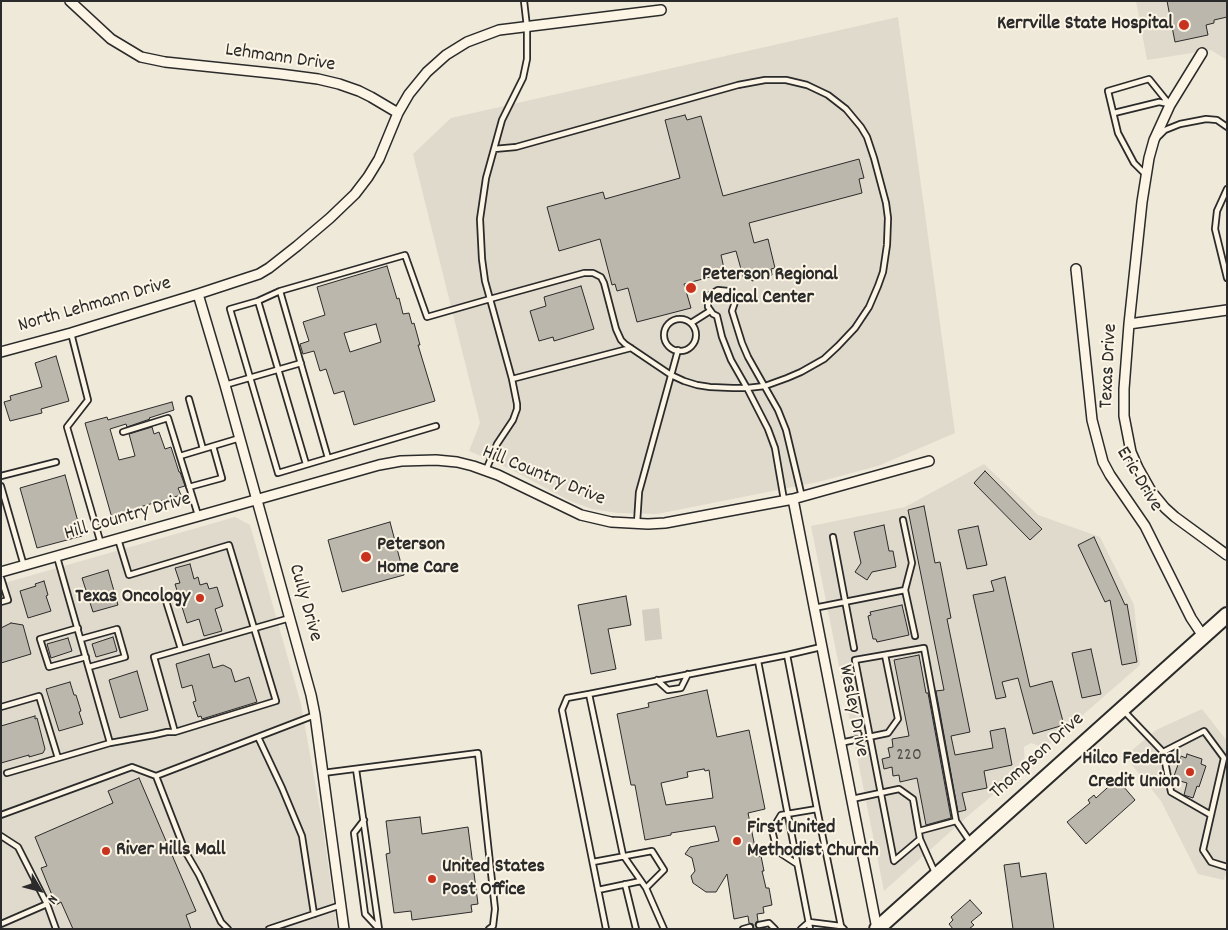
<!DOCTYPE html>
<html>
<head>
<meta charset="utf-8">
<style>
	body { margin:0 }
	#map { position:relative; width:1228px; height:930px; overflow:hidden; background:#efe9da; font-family:Dekko,sans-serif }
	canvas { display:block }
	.frame { position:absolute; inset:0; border:2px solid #2b2b2b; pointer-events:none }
	.north { position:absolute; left:15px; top:865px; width:50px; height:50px; -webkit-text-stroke:4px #fcf5e5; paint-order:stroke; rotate:127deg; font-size:14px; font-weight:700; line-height:20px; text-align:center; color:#2b2b2b }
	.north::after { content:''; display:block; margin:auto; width:18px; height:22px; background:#2b2b2b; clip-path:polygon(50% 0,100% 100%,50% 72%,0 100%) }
</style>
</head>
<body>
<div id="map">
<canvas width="1228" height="930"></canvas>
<div class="frame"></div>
<div class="north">N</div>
</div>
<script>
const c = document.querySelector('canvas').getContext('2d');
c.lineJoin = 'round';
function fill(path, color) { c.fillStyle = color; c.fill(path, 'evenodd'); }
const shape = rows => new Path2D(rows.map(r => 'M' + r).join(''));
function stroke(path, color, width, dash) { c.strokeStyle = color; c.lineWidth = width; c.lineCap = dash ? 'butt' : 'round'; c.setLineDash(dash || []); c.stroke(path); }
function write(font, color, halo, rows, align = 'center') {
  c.font = font + ' Dekko,sans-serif'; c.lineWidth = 4; c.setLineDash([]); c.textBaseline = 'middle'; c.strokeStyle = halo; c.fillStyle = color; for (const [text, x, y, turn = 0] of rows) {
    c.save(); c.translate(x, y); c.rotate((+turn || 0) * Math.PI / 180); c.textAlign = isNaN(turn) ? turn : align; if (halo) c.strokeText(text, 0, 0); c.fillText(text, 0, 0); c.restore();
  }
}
fill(shape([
	[1136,1,1227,1,1227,60,1211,50,1147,60],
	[898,17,955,433,878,466,818,482,657,514,617,513,592,509,568,500,508,468,469,451,480,423,413,154,451,118],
	[984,464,1038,515,1100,537,1134,605,1140,665,1045,748,1031,743,1024,747,1025,768,969,815,884,891,811,526,905,507],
	[235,517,250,525,301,704,323,827,337,929,1,929,1,584],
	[1202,709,1227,741,1227,868,1224,880,1198,874,1161,801,1125,756,1156,730]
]), '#e0dacc');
fill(shape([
	[659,608,662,639,645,641,642,610]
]), '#d2cdc0');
const building = shape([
	[1167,1,1227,1,1227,17,1214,20,1214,23,1206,25,1208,35,1175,42,1167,1],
	[685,115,687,120,701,116,723,196,859,159,864,178,859,179,862,193,749,223,754,243,768,239,775,268,771,269,772,275,752,281,751,278,744,280,736,251,721,255,725,273,684,284,691,308,637,322,628,288,617,291,615,284,612,285,600,239,559,251,547,207,603,192,605,199,680,178,665,120,685,115],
	[387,266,397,299,399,298,403,314,409,313,412,324,414,323,420,345,418,345,435,401,354,425,344,391,334,394,326,369,320,371,314,351,303,354,300,344,309,341,303,322,325,315,317,287,387,266],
	[376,324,381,342,350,352,344,333,376,324],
	[581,286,594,329,554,341,553,337,539,341,530,311,546,306,544,297,581,286],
	[56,356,69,401,41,409,42,413,10,421,4,402,11,400,10,396,42,387,35,363,56,356],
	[172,402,174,410,149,418,150,419,127,427,126,424,110,429,119,460,135,456,129,434,152,427,154,434,159,432,165,449,171,447,179,472,180,472,185,486,178,488,181,495,133,509,134,512,112,518,85,423,107,417,108,420,172,402],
	[985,471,1042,529,1030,540,974,483,985,471],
	[65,475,82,536,37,548,20,488,65,475],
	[924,506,935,563,940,562,951,618,947,619,970,732,951,736,955,755,993,748,990,731,1005,728,1012,765,984,771,987,788,962,793,966,810,958,812,936,691,944,690,908,510,924,506],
	[390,522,404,575,342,592,328,540,390,522],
	[884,525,889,551,893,551,896,567,872,572,867,580,855,572,861,563,854,532,884,525],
	[978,526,987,565,967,569,958,530,978,526],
	[1094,537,1125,605,1127,604,1137,662,1122,665,1110,600,1105,602,1078,545,1094,537],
	[190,564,194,579,198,577,200,585,207,583,209,589,217,587,223,606,215,609,222,631,204,636,199,619,187,623,175,584,180,583,175,568,190,564],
	[108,570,118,605,93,612,82,578,108,570],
	[1005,577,1030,687,1052,681,1064,725,1033,734,1018,678,1002,682,1006,697,996,699,973,595,994,591,991,581,1005,577],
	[44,581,48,595,46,596,51,611,28,618,20,591,36,586,35,584,44,581],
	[626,596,631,625,608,629,616,669,591,674,578,605,626,596],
	[902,605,909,635,877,642,876,639,873,639,868,616,871,615,870,612,902,605],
	[11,623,23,625,31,654,1,663,1,628,11,623],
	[113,637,117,651,96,657,92,644,113,637],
	[68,638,72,651,51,658,47,644,68,638],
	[1091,649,1101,694,1082,698,1072,653,1091,649],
	[209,654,213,668,223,665,231,669,235,682,249,677,257,702,202,719,201,716,198,717,193,702,196,701,192,685,182,688,176,664,209,654],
	[919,655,926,693,928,693,951,818,926,825,917,778,900,782,899,775,893,776,892,767,884,769,882,759,890,757,888,748,893,747,892,739,909,736,894,660,919,655],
	[137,671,148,710,120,718,109,680,137,671],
	[70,682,74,695,76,695,81,711,79,712,83,724,59,731,46,689,70,682],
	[707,690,717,737,749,730,765,809,748,813,757,857,761,856,764,871,762,871,766,888,769,888,772,905,763,907,764,913,757,914,758,921,756,922,755,925,758,929,754,929,753,924,749,923,748,916,734,919,727,874,716,892,706,892,693,883,691,876,695,871,692,858,685,854,690,847,719,841,715,826,671,833,671,835,645,840,635,785,631,785,617,714,649,707,648,703,707,690],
	[704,769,705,771,709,770,713,798,666,805,661,783,688,777,687,772,704,769],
	[35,716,35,719,37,718,45,749,43,753,29,757,29,755,1,763,1,726,35,716],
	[1187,754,1202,759,1201,764,1206,766,1199,787,1197,786,1193,798,1184,795,1187,783,1173,779,1181,756,1186,758,1187,754],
	[139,778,196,911,186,915,191,929,73,929,61,902,56,905,41,868,47,866,35,837,113,803,108,791,139,778],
	[1117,779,1135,800,1086,844,1067,822,1090,803,1088,800,1094,795,1096,798,1117,779],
	[420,817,422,834,468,827,478,904,471,905,472,912,412,920,411,911,394,913,386,854,390,853,386,821,420,817],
	[1019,863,1021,877,1046,873,1054,929,1013,929,1004,865,1019,863],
	[970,900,982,913,971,922,974,925,969,929,953,929,949,924,953,920,951,917,970,900]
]);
fill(building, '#bcb7ac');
stroke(building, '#2b2b2b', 1);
const service = shape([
	[765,80,786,80,807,85,828,95,846,109,861,127,867,137,874,158,886,203,888,218,887,245,883,272,878,286,869,307,855,328,838,346,824,359,801,372,787,378,765,386,747,388,733,388,710,387,697,385,684,381,671,375,625,344,621,340,616,329,604,283,601,277,593,273,584,273,490,299,485,281,482,259,480,219,486,178,494,149,516,147,738,85,765,80],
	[1114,113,1159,102,1169,104],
	[1159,136,1165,130,1180,124,1206,119,1217,120,1227,127],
	[494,149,502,120,523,78,527,59,527,27,524,1],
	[1145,174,1134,163,1118,133,1108,91,1149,79,1170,105],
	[1227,189,1217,211,1215,229,1227,278],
	[280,291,328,458],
	[258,301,306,464],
	'664 335a16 16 0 1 1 32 0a16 16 0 1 1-32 0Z',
	[691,323,710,311],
	[71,333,88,400,67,427,101,544],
	[512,379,631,348],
	[225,385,301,363],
	[189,399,203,449],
	[436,426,278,473,230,309,258,301,280,291,405,255,427,317,490,299,512,379,517,404,517,409,513,420,497,444,486,470],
	[123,432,168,418,198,515],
	[180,456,240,438],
	[1,476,56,462],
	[1,486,24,566],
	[189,487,222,478,213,446],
	[784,500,775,448,768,429,747,388,731,360,722,337,717,316,713,314,708,307,708,299,710,295,718,290,728,291,734,298,735,302,732,311,742,343,748,357,778,410,786,430,802,497],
	[637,523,639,492,678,350],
	[833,537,854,648],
	[57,557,110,743],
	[1,578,8,600,1,602],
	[905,590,915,636],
	[166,601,181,649],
	[814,608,905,590,912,563,903,520],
	[78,628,40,639,49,667,86,657],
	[81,639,117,629,125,657,89,667],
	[787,655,817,809,841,926,844,929],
	[758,661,810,929],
	[657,680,668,690,681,688,688,674],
	[589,694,787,655,821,647],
	[1,707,39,696,58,758],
	[1123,710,1163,752],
	[175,732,154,657,290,618],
	[258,737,282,788,302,836,314,914],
	[840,743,888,733,898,719,885,655],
	[356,769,379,929],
	[7,773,110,743,154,735,167,732,175,732,276,701,229,545,129,575,118,539],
	[323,773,478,753,495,909,493,926,489,929],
	[156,776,185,851,199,875,221,922,228,929],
	[852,799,899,789,913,799,920,839,936,875],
	[1,815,132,767,156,776,315,715],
	[1211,815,1171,792,1163,752,1204,731,1224,758,1211,815,1203,850,1211,862,1227,867],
	[364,820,354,833,365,914,379,929],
	[919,831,956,821],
	[1,836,18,847,47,904,56,929],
	[920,839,894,861,855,660,924,648,956,821,971,843],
	[593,862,652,851,664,870,646,888],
	[797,864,777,851,772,830,781,815,817,809],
	[625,884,636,929],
	[598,890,641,881],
	[1,924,47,904],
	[759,925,769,923,775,929],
	[269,929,341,905],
	[606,929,562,710,567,698,589,694,623,855,646,888,664,929],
	[743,929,750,927],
	[801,929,809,922,841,926]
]);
const minor = shape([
	[1202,53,1170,105,1154,140,1149,158,1142,202,1129,324,1124,389,1124,416,1131,452,1138,468,1151,491,1165,508,1175,517,1227,555],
	[398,113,409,94,427,72,446,55,467,42,499,30,661,10],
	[1076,269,1092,420,1103,462,1110,475,1145,526,1191,618,1203,636],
	[198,294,225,385,311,695,315,715,344,929],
	[1129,324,1227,310],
	[1,352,71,333,198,294,259,274,269,268,297,246,330,218,355,194,368,177,379,159,398,113,371,97,359,91,339,84,318,79,280,74,165,62,141,57,111,39,70,1],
	[793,499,877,929],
	[1,572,379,465,401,461,436,460,457,462,473,466,498,475,581,515,611,522,648,524,665,523,793,499,929,461]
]);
const primary = shape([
	[877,929,1227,615]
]);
stroke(service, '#2b2b2b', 8);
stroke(minor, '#2b2b2b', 12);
stroke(primary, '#2b2b2b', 18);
stroke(service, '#fcf5e5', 4.5);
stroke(minor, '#fcf5e5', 9);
stroke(primary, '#fcf5e5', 14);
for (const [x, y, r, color] of [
	[1184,25,6,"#c8321e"],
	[691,288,6,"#c8321e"],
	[366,557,6,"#c8321e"],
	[200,598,5,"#c8321e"],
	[1190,772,5,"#c8321e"],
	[737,841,5,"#c8321e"],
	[106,851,5,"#c8321e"],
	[432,879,5,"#c8321e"]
]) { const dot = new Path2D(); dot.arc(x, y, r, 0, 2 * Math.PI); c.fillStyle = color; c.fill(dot); stroke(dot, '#fcf5e5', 2); }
write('18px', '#4f4e4b', null, [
	["220",909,757]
]);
write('bold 20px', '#2b2b2b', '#fcf5e5', [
	["Kerrville State Hospital",1173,25,"right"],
	["Peterson Regional",702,276],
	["Medical Center",702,299],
	["Peterson",377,546],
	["Home Care",377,569],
	["Texas Oncology",190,598,"right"],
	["Hilco Federal",1180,760,"right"],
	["Credit Union",1180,783,"right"],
	["First United",747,829],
	["Methodist Church",747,852],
	["River Hills Mall",116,851],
	["United States",442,868],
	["Post Office",442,891]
], 'left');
write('20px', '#2b2b2b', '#fcf5e5', [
	["Lehmann Drive",280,59,8],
	["North Lehmann Drive",95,306,-16],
	["Texas Drive",1110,366,-87],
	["Hill Country Drive",543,477,22],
	["Eric Drive",1138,480,59],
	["Hill Country Drive",128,518,-16],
	["Cully Drive",304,603,74],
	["Wesley Drive",852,711,79],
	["Thompson Drive",1038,757,-42]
]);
</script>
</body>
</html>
